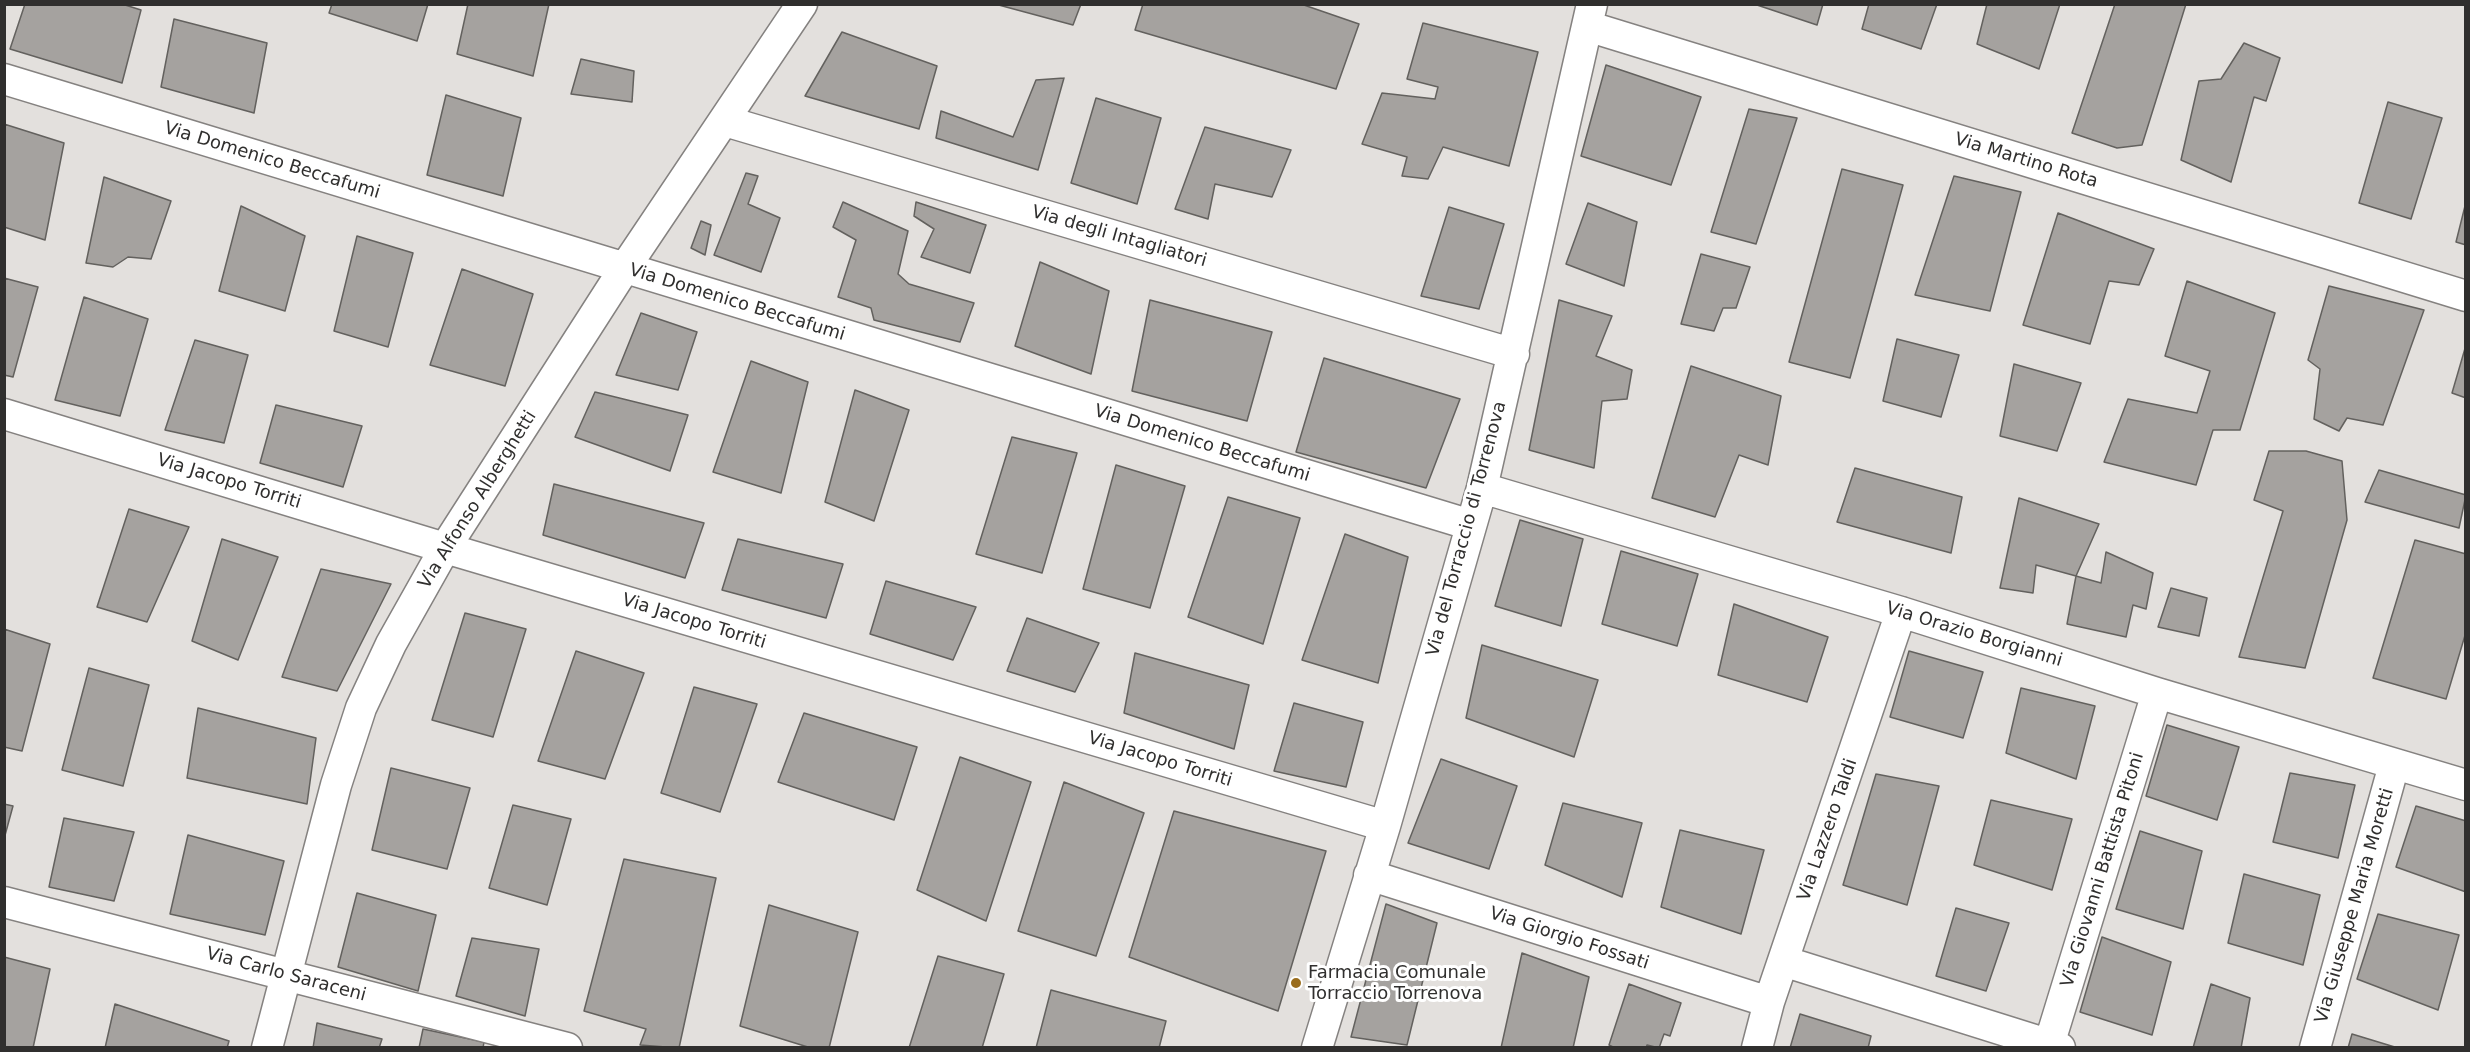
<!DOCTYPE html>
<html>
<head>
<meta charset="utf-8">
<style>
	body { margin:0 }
	#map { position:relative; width:2470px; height:1052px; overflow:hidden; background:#e3e0dd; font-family:"DejaVu Sans",sans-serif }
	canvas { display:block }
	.frame { position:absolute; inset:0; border:6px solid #302f2e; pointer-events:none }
</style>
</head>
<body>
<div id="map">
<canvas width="2470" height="1052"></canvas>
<div class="frame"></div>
</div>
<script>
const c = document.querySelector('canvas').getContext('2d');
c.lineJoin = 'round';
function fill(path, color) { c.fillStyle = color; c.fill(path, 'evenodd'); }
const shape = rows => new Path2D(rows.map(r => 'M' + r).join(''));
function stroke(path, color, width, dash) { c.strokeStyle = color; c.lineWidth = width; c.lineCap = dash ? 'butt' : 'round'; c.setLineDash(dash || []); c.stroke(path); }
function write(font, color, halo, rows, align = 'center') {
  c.font = font + ' "DejaVu Sans",sans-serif'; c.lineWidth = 6; c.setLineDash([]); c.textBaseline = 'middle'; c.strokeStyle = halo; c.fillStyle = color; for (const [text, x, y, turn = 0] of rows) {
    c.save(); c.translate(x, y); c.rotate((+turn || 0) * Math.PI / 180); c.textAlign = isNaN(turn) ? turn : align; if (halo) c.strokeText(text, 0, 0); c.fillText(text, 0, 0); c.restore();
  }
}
const building = shape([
	[25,4,122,4,141,10,122,83,10,49,25,4],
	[332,4,428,4,417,41,329,13,332,4],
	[468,4,549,4,533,76,457,54,468,4],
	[995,4,1081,4,1073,25,995,4],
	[1143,4,1301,4,1359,24,1336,89,1135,30,1143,4],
	[1754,4,1823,4,1817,25,1754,4],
	[1869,4,1937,4,1921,49,1862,29,1869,4],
	[1987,4,2060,4,2039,69,1977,44,1987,4],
	[2115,4,2186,4,2142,145,2117,148,2072,133,2115,4],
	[174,19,267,43,254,113,161,87,174,19],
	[1423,23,1538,52,1509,166,1443,147,1428,179,1402,176,1407,157,1362,144,1382,93,1435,99,1438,87,1407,79,1423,23],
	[842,32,937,66,919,129,805,96,842,32],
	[2244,43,2280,58,2266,101,2254,97,2231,182,2181,160,2199,81,2221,79,2244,43],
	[581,59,634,71,632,102,571,94,581,59],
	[1606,65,1701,97,1671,185,1581,156,1606,65],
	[1064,78,1038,170,936,138,941,111,1013,137,1036,80,1064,78],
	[446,95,521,118,503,196,427,175,446,95],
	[1096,98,1161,118,1137,204,1071,183,1096,98],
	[2388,102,2442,118,2411,219,2359,203,2388,102],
	[1749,109,1797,118,1756,244,1711,232,1749,109],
	[4,124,64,143,45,240,4,227,4,124],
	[1205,127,1291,150,1272,197,1215,184,1208,219,1175,209,1205,127],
	[1842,169,1903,185,1850,378,1789,362,1842,169],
	[746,173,758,176,748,204,780,218,761,272,714,255,746,173],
	[1954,176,2021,192,1990,311,1915,295,1954,176],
	[104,177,171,201,151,259,128,257,113,267,86,263,104,177],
	[843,202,908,231,898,274,909,284,974,303,960,342,874,320,871,308,838,297,856,240,833,227,843,202],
	[916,202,986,225,970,273,921,257,934,229,914,216,916,202],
	[2466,202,2466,245,2456,242,2466,202],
	[1588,203,1637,222,1624,286,1566,264,1588,203],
	[241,206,305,236,285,311,219,291,241,206],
	[1449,207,1504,224,1479,309,1421,296,1449,207],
	[2058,213,2154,249,2139,285,2109,281,2090,344,2023,325,2058,213],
	[701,221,711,225,705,255,691,248,701,221],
	[357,236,413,253,388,347,334,331,357,236],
	[1701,254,1750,267,1736,308,1723,308,1714,331,1681,324,1701,254],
	[1040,262,1109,291,1091,374,1015,346,1040,262],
	[462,269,533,294,505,386,430,365,462,269],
	[4,278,38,287,13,377,4,375,4,278],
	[2187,281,2275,313,2240,430,2213,430,2196,485,2104,462,2128,399,2197,413,2210,371,2165,356,2187,281],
	[2329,286,2424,310,2383,425,2347,418,2339,431,2314,419,2320,369,2308,360,2329,286],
	[84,297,148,319,120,416,55,400,84,297],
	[1150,300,1272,332,1247,421,1132,391,1150,300],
	[1559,300,1612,316,1596,356,1632,370,1627,399,1602,401,1594,468,1529,450,1559,300],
	[641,313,697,332,678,390,616,375,641,313],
	[1897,339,1959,355,1941,417,1883,401,1897,339],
	[195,340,248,355,224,443,165,430,195,340],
	[2466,345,2466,398,2452,393,2466,345],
	[1324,358,1460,399,1426,488,1296,452,1324,358],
	[751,361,808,382,781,493,713,472,751,361],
	[2014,364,2081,383,2057,451,2000,436,2014,364],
	[1691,366,1781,396,1768,465,1739,455,1715,517,1652,498,1691,366],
	[855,390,909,410,874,521,825,502,855,390],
	[595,392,688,415,670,471,575,437,595,392],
	[276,405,362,426,343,487,260,463,276,405],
	[1012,437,1077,453,1042,573,976,554,1012,437],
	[2269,451,2306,451,2342,461,2347,520,2305,668,2239,657,2283,511,2254,500,2269,451],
	[1116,465,1185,486,1150,608,1083,589,1116,465],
	[1855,468,1962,497,1951,553,1837,522,1855,468],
	[2379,470,2466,495,2459,528,2365,502,2379,470],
	[554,484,704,523,685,578,543,535,554,484],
	[1228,497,1300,518,1263,644,1188,617,1228,497],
	[2019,498,2099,524,2076,576,2036,565,2033,593,2000,588,2019,498],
	[129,509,189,527,147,622,97,607,129,509],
	[1520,520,1583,539,1561,626,1495,606,1520,520],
	[1345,534,1408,557,1378,683,1302,660,1345,534],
	[222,539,278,557,238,660,192,641,222,539],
	[738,539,843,564,826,618,722,590,738,539],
	[2415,540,2466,554,2466,632,2446,699,2373,678,2415,540],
	[1621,551,1698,574,1677,646,1602,624,1621,551],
	[2106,552,2153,573,2146,609,2133,605,2126,637,2067,624,2076,576,2101,583,2106,552],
	[321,569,391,584,337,691,282,677,321,569],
	[886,581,976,607,953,660,870,634,886,581],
	[2171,588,2207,598,2199,636,2158,627,2171,588],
	[1734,604,1828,637,1807,702,1718,675,1734,604],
	[465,613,526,629,493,737,432,720,465,613],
	[1027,618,1099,643,1075,692,1007,671,1027,618],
	[4,629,50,644,22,751,4,747,4,629],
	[1482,645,1598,680,1574,757,1466,718,1482,645],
	[576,651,644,673,605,779,538,761,576,651],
	[1909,651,1983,672,1963,738,1890,717,1909,651],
	[1135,653,1249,685,1234,749,1124,713,1135,653],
	[89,668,149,685,123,786,62,770,89,668],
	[694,687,757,704,720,812,661,793,694,687],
	[2021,688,2095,706,2076,779,2006,753,2021,688],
	[1294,703,1363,722,1346,787,1274,771,1294,703],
	[198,708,316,738,307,804,187,778,198,708],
	[804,713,917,747,894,820,778,782,804,713],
	[2167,725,2239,747,2217,820,2146,796,2167,725],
	[960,757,1031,782,986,921,917,890,960,757],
	[1441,759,1517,786,1489,869,1408,843,1441,759],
	[391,768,470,788,447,869,372,850,391,768],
	[2290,773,2355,785,2338,858,2273,842,2290,773],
	[1876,774,1939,786,1907,905,1843,885,1876,774],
	[1064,782,1144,813,1096,956,1018,931,1064,782],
	[1991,800,2072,819,2052,890,1974,865,1991,800],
	[1563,803,1642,823,1622,897,1545,865,1563,803],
	[4,804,13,806,4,839,4,804],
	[513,805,571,819,547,905,489,888,513,805],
	[2416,806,2466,821,2466,892,2396,867,2416,806],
	[1174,811,1326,851,1278,1011,1129,957,1174,811],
	[64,818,134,832,114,901,49,887,64,818],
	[1680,830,1764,850,1741,934,1661,907,1680,830],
	[2140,831,2202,851,2183,929,2116,909,2140,831],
	[188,835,284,861,265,935,170,914,188,835],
	[624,859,716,878,679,1048,640,1045,646,1029,584,1011,624,859],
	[2244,874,2320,895,2303,965,2228,943,2244,874],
	[357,893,436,915,418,991,338,967,357,893],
	[1386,904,1437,923,1407,1045,1351,1037,1386,904],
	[769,905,858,932,829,1048,811,1048,740,1026,769,905],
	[1956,908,2009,923,1986,991,1936,976,1956,908],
	[2378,914,2459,935,2438,1010,2357,979,2378,914],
	[2102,937,2171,962,2152,1035,2080,1012,2102,937],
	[472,938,539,949,525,1016,456,996,472,938],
	[1522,953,1589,977,1573,1048,1501,1048,1522,953],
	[938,956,1004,974,982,1048,909,1048,938,956],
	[4,957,50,969,33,1048,4,1048,4,957],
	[1629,984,1681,1003,1670,1036,1664,1034,1659,1048,1647,1045,1646,1048,1615,1048,1609,1045,1629,984],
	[2211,984,2250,998,2241,1048,2193,1048,2211,984],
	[1051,990,1166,1021,1159,1048,1036,1048,1051,990],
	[115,1004,229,1041,227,1048,105,1048,115,1004],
	[1800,1014,1871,1036,1868,1048,1790,1048,1800,1014],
	[317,1023,382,1039,379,1048,313,1048,317,1023],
	[423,1029,484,1042,483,1048,419,1048,423,1029],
	[2352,1034,2398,1048,2348,1048,2352,1034]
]);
fill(building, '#a5a29f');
stroke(building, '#63615e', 1.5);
const minor = shape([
	[1587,26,2466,296],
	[4,79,1471,525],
	[725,121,1514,354],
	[4,414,445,548,1385,826],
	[1482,488,1901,612,2157,693,2466,785],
	[1369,875,1769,1002],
	[4,902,567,1048],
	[1783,961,2060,1048],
	[267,1048,336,785,361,708,391,644,445,548,624,269,802,4],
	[1317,1048,1385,826,1482,488,1592,4],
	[1757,1048,1769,1002,1901,612],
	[2048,1048,2157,693],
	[2315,1048,2394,765]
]);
stroke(minor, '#858280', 33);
stroke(minor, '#fff', 30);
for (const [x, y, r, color] of [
	[1296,983,6,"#9a6d1d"]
]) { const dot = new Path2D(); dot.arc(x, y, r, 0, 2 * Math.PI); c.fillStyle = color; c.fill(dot); stroke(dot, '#fff', 2); }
write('18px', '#302f2e', '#fff', [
	["Via Domenico Beccafumi",272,161,17],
	["Via Martino Rota",2026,161,17],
	["Via degli Intagliatori",1119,237,16],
	["Via Domenico Beccafumi",737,303,17],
	["Via Domenico Beccafumi",1202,444,17],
	["Via Jacopo Torriti",229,482,17],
	["Via Alfonso Alberghetti",478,500,-58],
	["Via del Torraccio di Torrenova",1467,529,-75],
	["Via Jacopo Torriti",694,622,17],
	["Via Orazio Borgianni",1974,635,17],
	["Via Jacopo Torriti",1160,760,17],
	["Via Lazzero Taldi",1828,830,-71],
	["Via Giovanni Battista Pitoni",2103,870,-73],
	["Via Giuseppe Maria Moretti",2355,906,-74],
	["Via Giorgio Fossati",1569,939,18],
	["Via Carlo Saraceni",286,975,15]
]);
write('18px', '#302f2e', '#fff', [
	["Farmacia Comunale",1308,973],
	["Torraccio Torrenova",1308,994]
], 'left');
</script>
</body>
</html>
